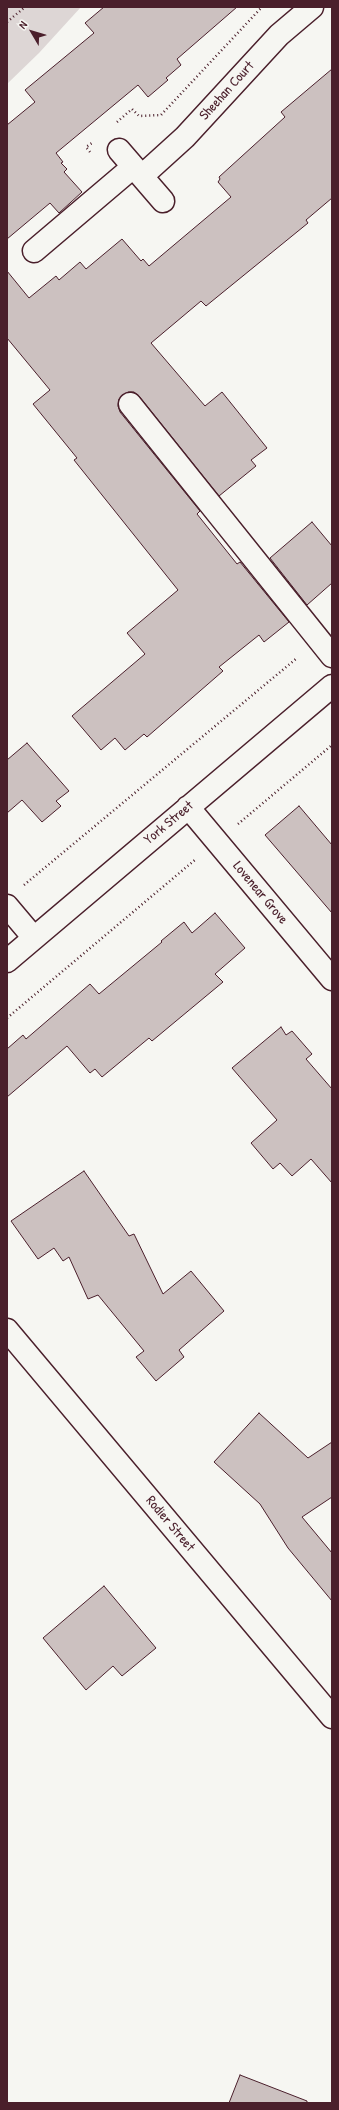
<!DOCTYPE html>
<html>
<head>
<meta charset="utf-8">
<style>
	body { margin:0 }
	#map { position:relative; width:339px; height:2110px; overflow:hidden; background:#f6f6f2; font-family:"Patrick Hand",sans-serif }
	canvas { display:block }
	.frame { position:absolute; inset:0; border:8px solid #4a1f2b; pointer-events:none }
	.north { position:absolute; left:12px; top:12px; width:40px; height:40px; -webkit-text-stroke:3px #f6f6f2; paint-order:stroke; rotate:308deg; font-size:11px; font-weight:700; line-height:16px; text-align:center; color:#4a1f2b }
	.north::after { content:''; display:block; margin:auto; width:14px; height:18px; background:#4a1f2b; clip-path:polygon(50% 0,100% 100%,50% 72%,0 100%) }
</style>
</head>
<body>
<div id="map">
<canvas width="339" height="2110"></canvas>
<div class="frame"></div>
<div class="north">N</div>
</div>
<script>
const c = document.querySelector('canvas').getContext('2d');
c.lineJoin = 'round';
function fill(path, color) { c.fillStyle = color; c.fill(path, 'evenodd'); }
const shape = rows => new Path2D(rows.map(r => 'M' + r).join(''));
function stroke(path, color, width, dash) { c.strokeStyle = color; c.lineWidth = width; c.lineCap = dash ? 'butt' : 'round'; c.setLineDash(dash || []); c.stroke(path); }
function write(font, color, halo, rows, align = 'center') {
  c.font = font + ' "Patrick Hand",sans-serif'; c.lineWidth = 3; c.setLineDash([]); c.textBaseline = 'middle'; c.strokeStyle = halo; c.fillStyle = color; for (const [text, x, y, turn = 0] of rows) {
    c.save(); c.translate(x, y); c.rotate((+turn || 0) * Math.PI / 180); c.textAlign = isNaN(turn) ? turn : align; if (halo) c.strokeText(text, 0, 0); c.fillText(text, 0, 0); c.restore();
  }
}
fill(shape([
	[7,7,81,7,39,53,7,84]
]), '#ddd6d5');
const building = shape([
	[104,7,237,7,177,59,181,65,166,78,168,80,148,97,138,85,56,153,63,162,61,163,67,169,64,172,82,192,59,213,50,203,7,239,7,125,35,102,25,90,94,33,85,23,104,7],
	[332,69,332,198,306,220,308,223,206,306,201,301,151,343,205,406,222,392,267,448,251,460,256,466,219,496,139,396,134,392,128,392,119,399,118,406,120,412,200,511,197,514,237,564,240,562,289,622,264,642,259,635,219,667,223,671,147,737,144,734,125,750,115,738,101,750,72,716,145,654,127,633,178,590,74,460,77,458,33,404,50,390,7,338,7,271,29,298,56,276,59,280,80,262,86,269,122,239,141,261,143,259,149,266,231,197,218,182,220,179,219,177,285,117,281,112,332,69],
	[312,522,332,546,332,583,307,605,270,558,312,522],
	[27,743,69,791,56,801,61,806,42,822,22,800,7,813,7,760,27,743],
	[299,806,332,845,332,913,265,835,299,806],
	[215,913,245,948,215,974,223,982,152,1041,149,1038,102,1077,95,1069,90,1073,67,1046,7,1097,7,1049,23,1035,26,1039,90,984,99,994,162,942,161,941,184,922,192,933,215,913],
	[281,1027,286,1035,292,1031,312,1054,306,1059,332,1089,332,1183,311,1159,292,1176,280,1163,273,1169,251,1143,277,1120,232,1068,281,1027],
	[84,1171,129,1236,134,1234,163,1294,191,1271,224,1311,179,1350,184,1357,156,1381,136,1357,144,1351,98,1295,88,1299,69,1257,63,1261,54,1248,38,1259,11,1221,84,1171],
	[259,1413,308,1458,332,1442,332,1497,302,1517,332,1553,332,1601,288,1548,260,1504,214,1462,259,1413],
	[104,1586,156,1648,122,1676,113,1666,86,1690,43,1638,104,1586],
	[240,2075,307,2101,307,2103,229,2103,240,2075]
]);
fill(building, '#ccc1c0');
stroke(building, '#4a1f2b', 1);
const minor = shape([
	[119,150,163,201],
	[142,176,185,137,279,35,312,7],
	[34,251,133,167],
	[130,404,332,656],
	[188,807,332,979],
	[7,906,34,938],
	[7,961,332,686],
	[7,1330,332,1717]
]);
stroke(minor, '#4a1f2b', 25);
stroke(shape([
	[7,22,25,7],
	[117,122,132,109,139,116,161,115,262,7],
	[90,152,86,147,92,143],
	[238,824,332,745],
	[24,885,297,658],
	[7,1018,196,859]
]), '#4a1f2b', 2.5, [1, 3]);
stroke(minor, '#f6f6f2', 22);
write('14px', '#4a1f2b', '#f6f6f2', [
	["Sheehan Court",227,91,-48],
	["York Street",169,823,-40],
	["Lovenear Grove",260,893,50],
	["Rodier Street",170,1524,50]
]);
</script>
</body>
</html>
